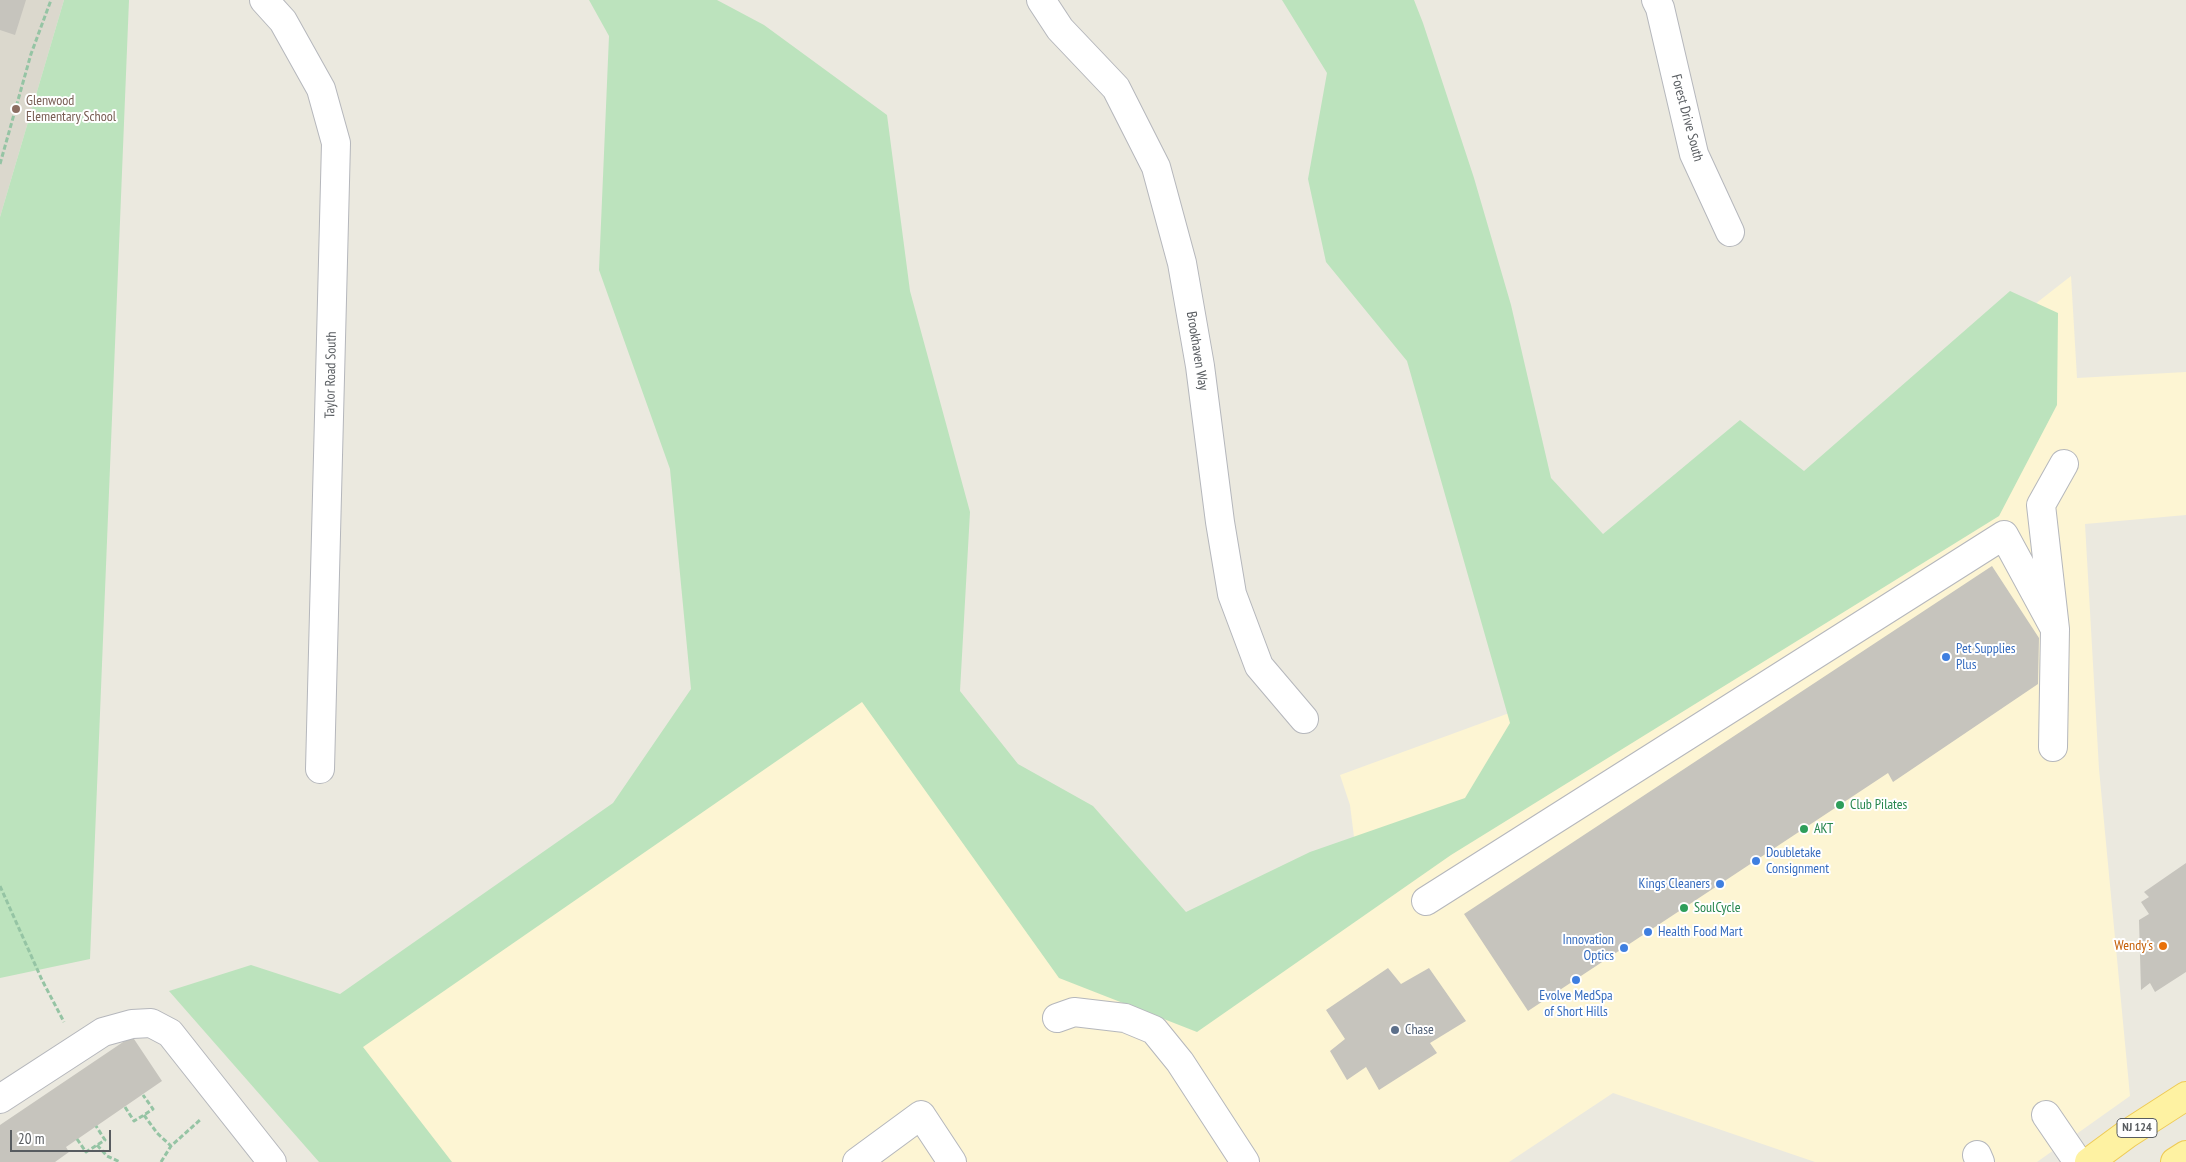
<!DOCTYPE html>
<html>
<head>
<meta charset="utf-8">
<style>
	body { margin:0 }
	#map { position:relative; width:2186px; height:1162px; overflow:hidden; background:#ebe9df; font-family:"PT Sans Narrow",sans-serif }
	canvas { display:block }
	.scale { position:absolute; left:10px; top:1130px; width:101px; height:22px; box-sizing:border-box; border:2px solid #585c60; border-top:0; padding-left:6px; font-size:15px; line-height:18px; white-space:nowrap; color:#585c60; -webkit-text-stroke:4px #fff; paint-order:stroke }
</style>
</head>
<body>
<div id="map">
<canvas width="2186" height="1162"></canvas>
<div class="scale">20 m</div>
</div>
<script>
const c = document.querySelector('canvas').getContext('2d');
c.lineJoin = 'round';
function fill(path, color) { c.fillStyle = color; c.fill(path, 'evenodd'); }
const shape = rows => new Path2D(rows.map(r => 'M' + r).join(''));
function stroke(path, color, width, dash) { c.strokeStyle = color; c.lineWidth = width; c.lineCap = dash ? 'butt' : 'round'; c.setLineDash(dash || []); c.stroke(path); }
function write(font, color, halo, rows, align = 'center') {
  c.font = font + ' "PT Sans Narrow",sans-serif'; c.lineWidth = 4; c.setLineDash([]); c.textBaseline = 'middle'; c.strokeStyle = halo; c.fillStyle = color; for (const [text, x, y, turn = 0] of rows) {
    c.save(); c.translate(x, y); c.rotate((+turn || 0) * Math.PI / 180); c.textAlign = isNaN(turn) ? turn : align; if (halo) c.strokeText(text, 0, 0); c.fillText(text, 0, 0); c.restore();
  }
}
fill(shape([
	[2071,276,2077,378,2186,372,2186,515,2085,524,2099,769,2130,1096,2037,1162,1815,1162,1613,1093,1509,1162,331,1162,254,1069,896,644,1197,990,1354,837,1350,805,1340,775,1512,712]
]), '#fdf5d3');
fill(shape([
	[0,0,64,0,0,217]
]), '#dbd8cd');
fill(shape([
	[64,0,129,0,90,959,0,978,0,217],
	[589,0,717,0,764,25,887,115,910,291,970,512,960,691,1018,764,1093,806,1186,912,1310,852,1465,798,1510,723,1407,361,1326,262,1308,179,1327,73,1282,0,1414,0,1423,23,1474,178,1511,305,1551,478,1603,534,1740,420,1804,471,2010,291,2058,313,2057,405,1999,516,1451,855,1197,1032,1059,978,862,702,363,1047,452,1162,319,1162,169,991,251,965,340,994,613,803,691,689,670,469,599,270,609,36]
]), '#bce3bd');
fill(shape([
	[0,0,26,0,15,35,0,30],
	[1992,566,2039,638,2038,684,1893,782,1888,773,1528,1011,1464,914],
	[2186,863,2186,972,2155,992,2150,983,2141,990,2139,920,2149,914,2141,902,2149,897,2144,892],
	[1388,968,1401,984,1429,968,1466,1021,1430,1043,1437,1053,1379,1090,1366,1067,1347,1080,1330,1051,1345,1039,1326,1010],
	[132,1036,162,1081,66,1147,69,1152,55,1162,0,1162,0,1125]
]), '#c6c4bd');
const minor = shape([
	[264,0,283,21,321,89,336,143,320,769],
	[1041,0,1060,29,1116,88,1156,167,1182,263,1200,366,1220,522,1232,594,1259,666,1304,719],
	[1656,0,1660,8,1694,154,1730,232],
	[2053,747,2055,629,2041,505,2064,464],
	[1426,901,2004,535,2055,629],
	[1057,1018,1074,1012,1125,1018,1154,1030,1180,1062,1245,1162],
	[0,1099,103,1032,132,1024,151,1023,170,1033,272,1162],
	[2046,1115,2078,1162],
	[1977,1155,1980,1162],
	[857,1162,921,1115,952,1162]
]);
const major = shape([
	[2089,1162,2127,1134,2186,1096],
	[2175,1162,2186,1155]
]);
stroke(minor, '#b5b7bc', 30);
stroke(major, '#eeca55', 30);
stroke(shape([
	[0,164,31,54,51,0],
	[0,886,42,980,64,1022],
	[125,1107,134,1121,144,1115,153,1109,143,1095],
	[144,1115,157,1133,171,1146],
	[77,1139,86,1152,105,1140,96,1126],
	[97,1145,107,1156,120,1162],
	[161,1162,171,1146,200,1120]
]), '#95c4a4', 3, [5, 2.5]);
stroke(minor, '#fff', 28);
stroke(major, '#fef2a2', 28);
for (const [x, y, r, color] of [
	[16,109,5,"#8d6e63"],
	[1946,657,5,"#3f7fe0"],
	[1840,805,5,"#2e9e5b"],
	[1804,829,5,"#2e9e5b"],
	[1756,861,5,"#3f7fe0"],
	[1720,884,5,"#3f7fe0"],
	[1684,908,5,"#2e9e5b"],
	[1648,932,5,"#3f7fe0"],
	[2163,946,5,"#e8710a"],
	[1624,948,5,"#3f7fe0"],
	[1576,980,5,"#3f7fe0"],
	[1395,1030,5,"#5c6f8a"]
]) { const dot = new Path2D(); dot.arc(x, y, r, 0, 2 * Math.PI); c.fillStyle = color; c.fill(dot); stroke(dot, '#fff', 2); }
for (const [x, y, w] of [
	[2137,1128,40]
]) { const box = new Path2D(); box.roundRect(x - w / 2, y - 9.5, w, 19, 4); c.fillStyle = '#fff'; c.fill(box); stroke(box, '#585c60', 1); }
write('bold 12px', '#585c60', null, [
	["NJ 124",2137,1128]
]);
write('14px', '#785e54', '#fff', [
	["Glenwood",26,101],
	["Elementary School",26,117]
], 'left');
write('14px', '#585c60', '#fff', [
	["Forest Drive South",1687,118,75],
	["Brookhaven Way",1197,351,81],
	["Taylor Road South",331,375,-89]
]);
write('14px', '#366cbe', '#fff', [
	["Pet Supplies",1956,649],
	["Plus",1956,665],
	["Doubletake",1766,853],
	["Consignment",1766,869],
	["Kings Cleaners",1710,884,"right"],
	["Health Food Mart",1658,932],
	["Innovation",1614,940,"right"],
	["Optics",1614,956,"right"],
	["Evolve MedSpa",1576,996,"center"],
	["of Short Hills",1576,1012,"center"]
], 'left');
write('14px', '#27864d', '#fff', [
	["Club Pilates",1850,805],
	["AKT",1814,829],
	["SoulCycle",1694,908]
], 'left');
write('14px', '#c56008', '#fff', [
	["Wendy's",2153,946]
], 'right');
write('14px', '#4e5e75', '#fff', [
	["Chase",1405,1030]
], 'left');
</script>
</body>
</html>
